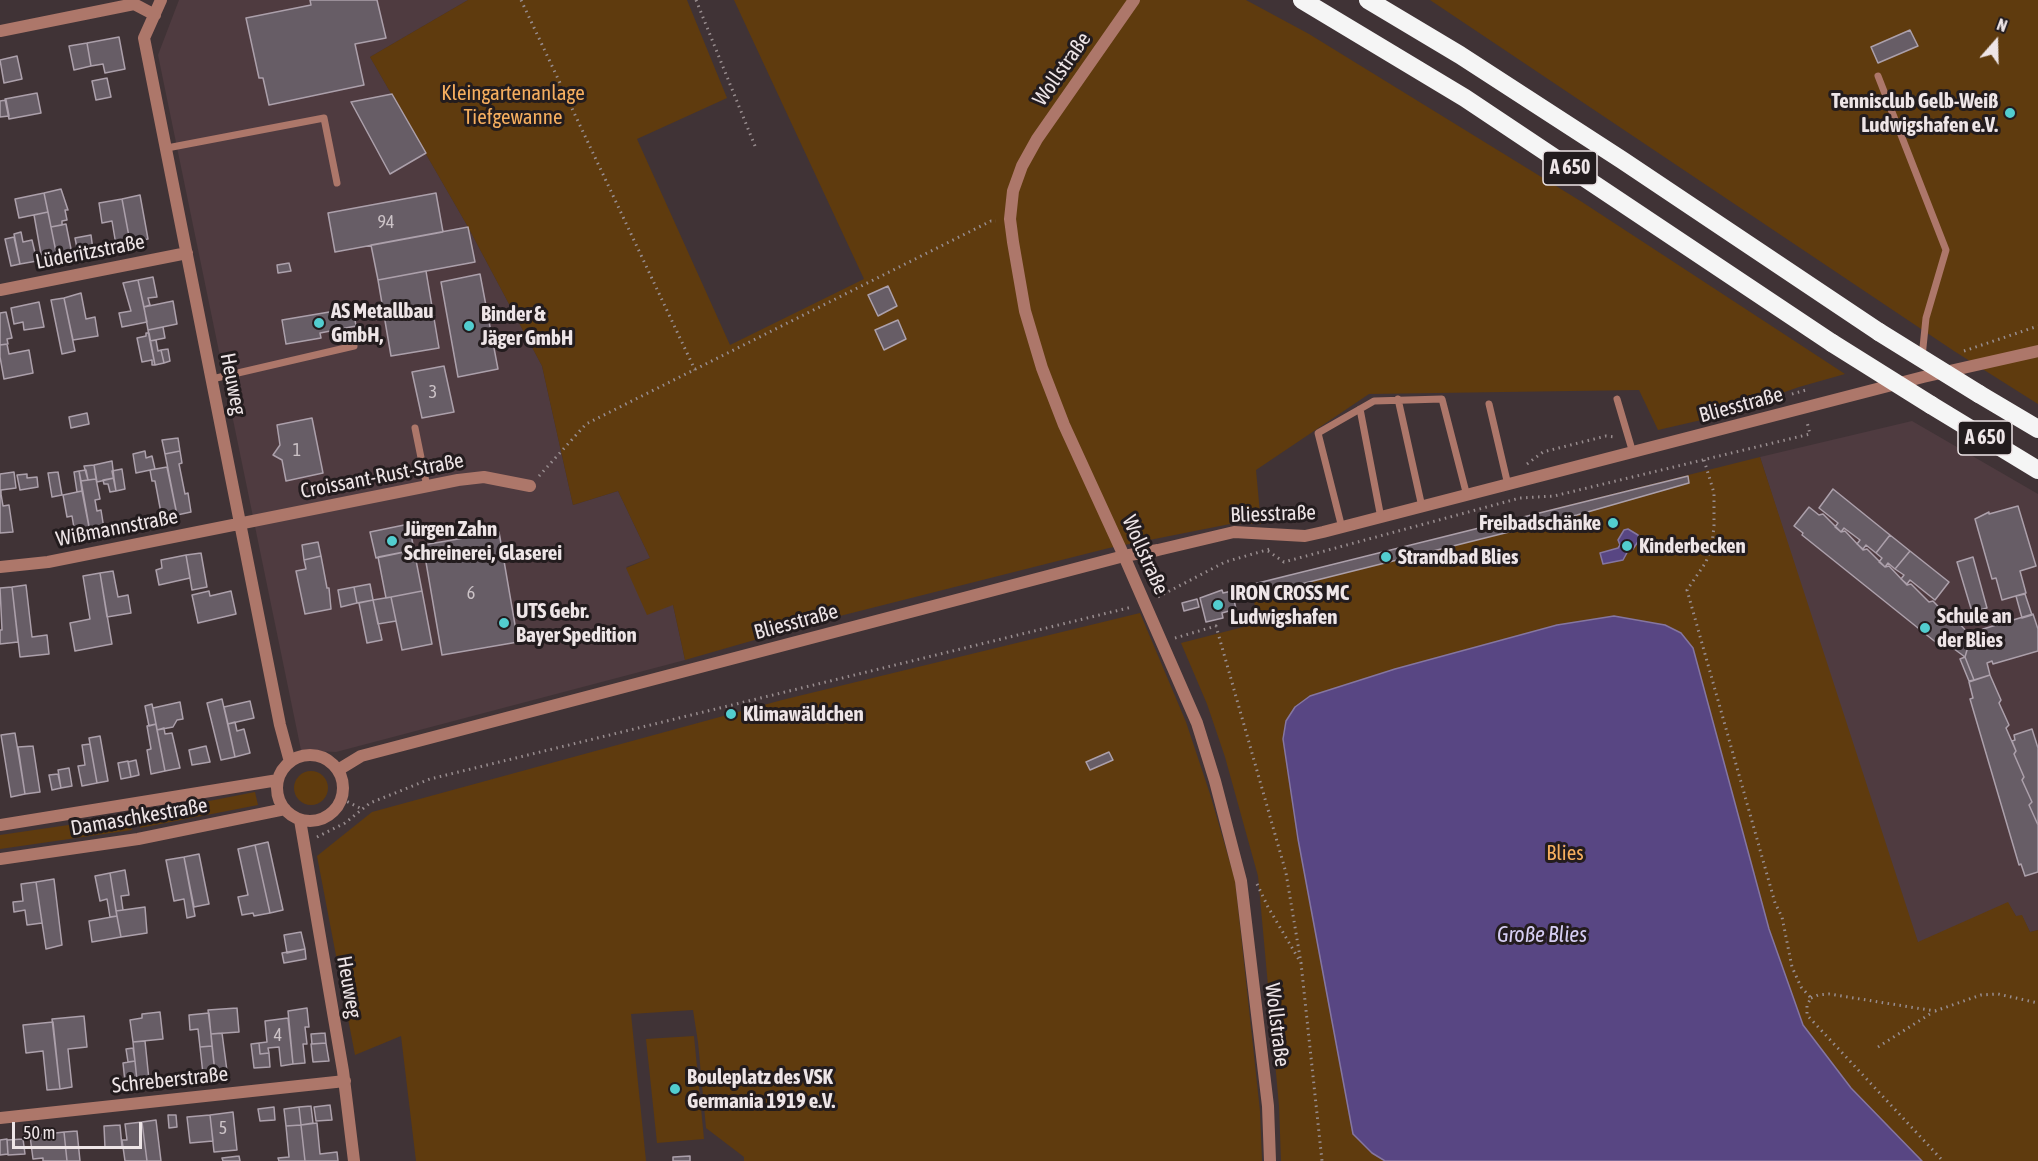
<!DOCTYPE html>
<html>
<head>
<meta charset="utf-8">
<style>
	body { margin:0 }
	#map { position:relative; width:2038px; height:1161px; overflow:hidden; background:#403336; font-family:"Asap Condensed",sans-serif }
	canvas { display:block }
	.north { position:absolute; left:1966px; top:12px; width:60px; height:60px; -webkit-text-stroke:4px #231c1e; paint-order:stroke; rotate:20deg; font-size:16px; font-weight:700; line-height:24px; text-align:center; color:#eee5e7 }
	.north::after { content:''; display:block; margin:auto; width:21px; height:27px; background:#eee5e7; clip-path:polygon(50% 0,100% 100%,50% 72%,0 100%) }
	.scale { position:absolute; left:12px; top:1122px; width:130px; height:27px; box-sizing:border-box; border:3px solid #eee5e7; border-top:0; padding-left:8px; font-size:18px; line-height:21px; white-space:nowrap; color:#eee5e7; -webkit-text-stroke:4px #231c1e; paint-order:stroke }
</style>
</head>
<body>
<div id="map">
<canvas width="2038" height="1161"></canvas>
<div class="north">N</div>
<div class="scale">50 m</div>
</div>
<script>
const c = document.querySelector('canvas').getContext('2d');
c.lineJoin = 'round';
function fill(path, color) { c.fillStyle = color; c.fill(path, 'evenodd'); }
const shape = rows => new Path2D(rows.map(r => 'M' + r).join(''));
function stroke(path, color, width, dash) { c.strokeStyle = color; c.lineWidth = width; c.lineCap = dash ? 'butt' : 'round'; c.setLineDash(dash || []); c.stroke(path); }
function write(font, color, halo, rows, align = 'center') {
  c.font = font + ' "Asap Condensed",sans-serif'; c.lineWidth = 6; c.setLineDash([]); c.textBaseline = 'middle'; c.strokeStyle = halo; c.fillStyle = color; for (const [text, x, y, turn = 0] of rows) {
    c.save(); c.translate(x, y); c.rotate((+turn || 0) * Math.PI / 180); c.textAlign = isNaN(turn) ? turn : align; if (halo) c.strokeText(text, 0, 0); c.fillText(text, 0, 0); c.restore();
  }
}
fill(shape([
	[179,0,468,0,370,57,468,227,542,366,573,505,618,491,650,558,626,567,673,605,685,660,336,752,301,750,158,55],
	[1912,421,2038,494,2038,930,2030,932,2022,916,2016,916,2008,903,1918,943,1894,880,1760,457]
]), '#4f3b40');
fill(shape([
	[468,0,687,0,727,98,637,139,730,345,864,279,734,0,1246,0,1309,34,1582,202,1845,374,1799,387,1710,418,1658,430,1639,390,1369,394,1256,470,1261,524,1230,524,1109,548,824,620,685,660,673,605,647,615,626,568,650,558,618,491,573,505,542,366,468,227,370,57],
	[1430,0,2038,0,2038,404,1954,351],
	[1760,457,1918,942,2008,902,2016,916,2022,915,2030,932,2038,930,2038,1161,1281,1161,1279,1106,1258,876,1225,757,1207,704,1181,643,1259,623,1250,585],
	[1140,613,1186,722,1210,794,1235,880,1260,1111,1262,1161,744,1161,744,1157,706,1128,698,1042,693,1010,631,1014,646,1161,416,1161,401,1036,355,1055,317,856,372,812,782,700],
	'294 788a17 17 0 1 1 34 0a17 17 0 1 1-34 0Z',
	[255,792,258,805,140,828,138,815],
	[130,816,132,830,0,849,0,835],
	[694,1036,704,1139,657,1143,646,1039]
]), '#5f3b0e');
const water = shape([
	[1628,529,1638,535,1639,540,1633,549,1629,549,1623,560,1603,564,1600,553,1618,548,1620,545,1618,540,1624,530,1628,529],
	[1614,616,1665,625,1681,633,1693,648,1769,929,1803,1025,1851,1088,1922,1161,1385,1161,1372,1153,1353,1134,1298,839,1283,739,1286,721,1295,707,1310,696,1395,669,1557,625,1614,616]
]);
fill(water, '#584683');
stroke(water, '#8576a1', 1.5);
const building = shape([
	[310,0,377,0,386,38,355,44,364,85,269,105,263,78,259,78,246,18,311,5,310,0],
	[1910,30,1918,46,1878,63,1871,47,1910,30],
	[119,37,125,69,105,73,103,64,91,66,87,43,119,37],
	[87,43,91,66,74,70,69,46,87,43],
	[17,56,22,79,4,83,0,60,17,56],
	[107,78,111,97,96,100,92,81,107,78],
	[37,93,41,113,9,119,5,99,37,93],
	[392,94,426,153,390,174,351,102,392,94],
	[6,100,9,116,0,117,0,101,6,100],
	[61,189,68,210,65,210,67,220,62,221,62,225,51,227,44,193,61,189],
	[44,193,48,212,19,218,15,199,44,193],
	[436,193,443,232,335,252,328,213,436,193],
	[140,195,148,239,130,242,122,199,140,195],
	[122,199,130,242,116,245,112,221,102,223,99,203,122,199],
	[48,212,57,257,42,260,34,215,48,212],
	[66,224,72,254,57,257,51,227,66,224],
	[468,227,475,262,378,280,371,245,468,227],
	[21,232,23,242,32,240,37,261,20,264,14,234,21,232],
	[91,235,93,250,78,253,75,238,91,235],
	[14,237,20,264,11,266,5,239,14,237],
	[289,263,291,271,278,273,277,265,289,263],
	[426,271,439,348,391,356,378,280,426,271],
	[480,274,498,369,458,377,441,282,480,274],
	[153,277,157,297,148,298,150,305,144,307,138,280,153,277],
	[138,280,147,322,122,327,119,313,131,311,123,283,138,280],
	[888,286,897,306,878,316,868,295,888,286],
	[81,293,86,319,95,317,98,336,73,340,64,298,81,293],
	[64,298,75,351,62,354,51,300,64,298],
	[173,301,177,324,148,330,144,307,173,301],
	[39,302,44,327,24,330,23,322,14,324,11,308,39,302],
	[353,308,356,326,320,333,321,338,286,344,282,320,353,308],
	[6,312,12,338,7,339,8,344,0,345,0,313,6,312],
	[898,320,906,339,884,350,875,330,898,320],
	[163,327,165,338,150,341,148,330,163,327],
	[146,333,149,333,155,365,152,365,152,360,142,362,137,338,146,336,146,333],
	[156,340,158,351,161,350,164,363,155,365,150,341,156,340],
	[7,344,9,354,29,350,33,373,4,379,0,357,0,345,7,344],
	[168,349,170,361,164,363,161,350,168,349],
	[444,366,454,412,422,418,412,372,444,366],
	[87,413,89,424,71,428,69,417,87,413],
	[312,418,323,473,286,481,282,460,273,455,280,445,277,425,312,418],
	[178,438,180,451,165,454,162,440,178,438],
	[145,451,146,458,152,456,155,469,136,473,133,454,145,451],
	[180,451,182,463,179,464,185,494,188,493,191,512,177,515,165,454,180,451],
	[112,461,114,478,97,482,94,465,112,461],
	[94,465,96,479,88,480,84,466,94,465],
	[167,467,177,515,162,518,155,481,152,481,150,470,167,467],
	[122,469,125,489,116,491,112,471,122,469],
	[86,470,88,480,81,481,79,471,86,470],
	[79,471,82,491,77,492,74,472,79,471],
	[14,472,16,488,1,490,1,494,3,506,9,505,13,532,0,533,0,474,14,472],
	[58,472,62,495,52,497,48,473,58,472],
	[27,474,27,478,37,477,38,487,20,490,17,475,27,474],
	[1688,476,1689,483,1577,515,1253,596,1250,585,1688,476],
	[114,478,116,491,110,492,108,484,104,484,103,480,114,478],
	[96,479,100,499,95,500,97,511,101,510,104,529,90,532,81,481,96,479],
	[1833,489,1890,535,1876,553,1866,545,1863,549,1857,544,1860,540,1844,528,1841,532,1835,527,1838,523,1819,508,1833,489],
	[82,491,90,532,75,534,72,516,67,517,63,495,82,491],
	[2018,506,2036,566,2020,571,2026,593,2002,600,1996,578,1992,579,1975,519,1989,512,1989,514,2018,506],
	[1809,507,1819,515,1823,514,1841,532,1845,531,1863,550,1867,549,1885,567,1889,566,1907,585,1911,584,1929,602,1933,601,1951,620,1954,618,1971,636,1965,657,1946,643,1943,648,1802,535,1803,533,1794,526,1809,507],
	[409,524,414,550,376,558,370,532,409,524],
	[499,532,518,642,442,655,423,545,499,532],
	[1890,535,1910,551,1895,569,1888,563,1885,567,1879,562,1882,558,1876,553,1890,535],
	[318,542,321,556,304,560,302,545,318,542],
	[414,550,422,591,386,598,378,557,414,550],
	[1910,551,1949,582,1935,600,1910,580,1907,584,1901,579,1904,575,1895,569,1910,551],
	[201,553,207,587,192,590,186,555,201,553],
	[186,555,190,578,159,585,156,570,162,568,161,560,186,555],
	[321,556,327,588,329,588,331,609,305,614,296,571,306,569,304,560,321,556],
	[1973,557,1987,608,1972,612,1957,562,1973,557],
	[113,571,118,597,128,595,131,613,107,617,100,573,113,571],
	[100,573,112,644,75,651,70,623,90,619,83,576,100,573],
	[370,584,373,600,357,603,354,587,370,584],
	[26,585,32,637,47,635,49,654,20,657,12,587,26,585],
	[1250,585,1253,596,1234,601,1232,591,1250,585],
	[12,587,18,642,0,644,0,630,2,630,0,588,12,587],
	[354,587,357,603,341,607,338,590,354,587],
	[1222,590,1223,593,1232,591,1236,609,1222,613,1223,618,1206,622,1200,598,1222,590],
	[209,591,210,596,231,591,236,614,198,623,192,595,209,591],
	[422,591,432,644,402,650,391,597,422,591],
	[2025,594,2032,615,2022,618,2016,596,2025,594],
	[391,597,396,621,378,624,373,600,391,597],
	[1197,599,1199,607,1184,611,1182,603,1197,599],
	[373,600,382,640,367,643,359,603,373,600],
	[2033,614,2038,629,2038,651,1993,664,1992,661,1987,663,1990,675,1974,680,1965,657,1971,636,1984,632,1983,629,2033,614],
	[1965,657,1974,680,1969,681,1960,659,1965,657],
	[1990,675,2001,700,1999,703,2009,725,2006,728,2016,751,2014,754,2024,777,2022,780,2032,802,2029,805,2038,825,2038,872,2025,876,2021,864,2019,865,1970,699,1973,698,1969,682,1990,675],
	[222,699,235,757,221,760,207,703,222,699],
	[250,701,254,718,228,724,224,707,250,701],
	[180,702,183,719,177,720,173,727,157,730,153,708,180,702],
	[152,704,156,724,149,726,145,706,152,704],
	[235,722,237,731,244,729,250,753,235,757,228,724,235,722],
	[156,724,165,771,151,774,147,750,151,749,147,726,156,724],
	[164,728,165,734,172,733,180,768,165,771,157,730,164,728],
	[2032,729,2038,748,2038,825,2029,805,2032,802,2022,780,2024,777,2014,754,2016,751,2012,741,2015,740,2014,735,2032,729],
	[15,733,25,794,11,797,1,735,15,733],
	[100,736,108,781,97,783,89,738,100,736],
	[90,744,97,783,82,786,78,766,85,765,82,745,90,744],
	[33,746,40,792,25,794,18,747,33,746],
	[206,746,210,762,192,765,189,750,206,746],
	[1109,752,1113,760,1090,770,1086,762,1109,752],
	[136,760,139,775,131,777,128,762,136,760],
	[128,761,131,777,121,779,118,763,128,761],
	[69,768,72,786,61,788,58,770,69,768],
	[58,774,61,788,52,790,49,775,58,774],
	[268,842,283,910,270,913,255,845,268,842],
	[255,845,270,913,254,916,253,913,242,915,238,897,248,895,238,849,255,845],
	[199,854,209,904,194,907,184,857,199,854],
	[184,857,195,916,187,918,184,899,174,901,166,860,184,857],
	[125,870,129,895,121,896,123,910,116,911,110,873,125,870],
	[110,873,117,916,110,917,107,899,100,901,95,876,110,873],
	[54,879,62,945,46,949,36,882,54,879],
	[36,882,42,923,27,925,25,910,14,912,13,902,23,901,21,884,36,882],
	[145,907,147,933,121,937,116,911,145,907],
	[117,916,121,937,92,942,89,921,117,916],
	[301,932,305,949,287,953,284,935,301,932],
	[305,949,306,959,284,963,282,953,305,949],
	[237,1008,239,1032,211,1034,208,1010,237,1008],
	[307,1008,309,1027,305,1027,307,1044,303,1044,305,1063,293,1064,288,1011,307,1008],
	[160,1012,163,1039,133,1042,130,1020,142,1018,142,1014,160,1012],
	[209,1013,212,1046,200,1047,198,1029,190,1030,189,1015,209,1013],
	[84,1016,87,1047,68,1049,72,1087,60,1089,52,1019,84,1016],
	[288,1018,293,1064,281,1066,279,1047,268,1048,269,1053,260,1054,259,1043,267,1042,265,1021,288,1018],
	[53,1022,60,1089,47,1090,43,1051,26,1053,23,1025,53,1022],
	[222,1033,227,1071,215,1073,211,1034,222,1033],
	[325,1033,326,1043,312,1044,311,1034,325,1033],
	[145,1041,149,1080,137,1081,133,1042,145,1041],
	[259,1043,260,1054,269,1053,270,1067,254,1068,251,1044,259,1043],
	[326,1043,329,1061,313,1062,311,1044,326,1043],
	[212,1046,215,1073,203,1074,200,1047,212,1046],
	[133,1048,135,1061,128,1062,126,1049,133,1048],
	[135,1061,137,1081,125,1082,123,1063,135,1061],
	[330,1105,332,1120,316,1121,314,1107,330,1105],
	[311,1106,313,1123,301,1125,299,1107,311,1106],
	[274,1107,275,1120,260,1121,258,1109,274,1107],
	[299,1107,301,1125,286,1126,284,1109,299,1107],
	[233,1112,237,1150,214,1152,210,1115,233,1112],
	[168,1115,176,1115,177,1127,169,1128,168,1115],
	[210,1115,213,1141,190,1143,187,1117,210,1115],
	[156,1120,161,1161,147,1161,142,1122,156,1120],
	[142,1122,147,1161,125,1161,122,1140,127,1140,125,1124,142,1122],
	[317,1123,320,1154,337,1152,338,1161,305,1161,301,1125,317,1123],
	[120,1125,122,1147,105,1148,104,1126,120,1125],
	[301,1125,305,1161,279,1161,278,1158,289,1157,286,1126,301,1125],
	[77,1131,80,1161,67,1161,64,1132,77,1131],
	[64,1132,67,1161,43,1161,43,1158,33,1159,30,1136,64,1132],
	[7,1139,8,1154,0,1155,0,1140,7,1139],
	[23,1139,25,1154,8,1155,7,1140,23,1139],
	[239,1156,240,1161,223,1161,222,1158,239,1156],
	[690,1156,690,1161,673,1161,673,1157,690,1156]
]);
fill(building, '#675d66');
stroke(building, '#aca0ab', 1.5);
stroke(shape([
	[521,0,695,370],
	[696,0,755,146],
	[1964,351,2038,326],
	[1792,394,1806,390],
	[1704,460,1714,493,1714,526,1712,544,1706,562,1687,590,1775,903,1782,917,1792,967,1801,987,1811,998,1807,1005,1807,1015,1943,1161],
	[1527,464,1543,452,1606,436,1616,437],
	[539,476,586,424,991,221,996,221],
	[1268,551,1284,562,1520,498,1554,496,1810,434,1807,422],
	[1158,597,1225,562,1270,549],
	[1175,638,1216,626,1286,873,1301,963,1322,1161],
	[342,799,362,809],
	[317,837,345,823,370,803,430,779,1132,607],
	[1257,884,1268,907,1301,963],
	[1811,998,1818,995,1829,994,1935,1011,1981,995,1998,994,2038,1003],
	[1878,1047,1933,1012]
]), '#988d8f', 3, [1.5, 4.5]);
stroke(shape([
	[1878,76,1946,250,1926,318,1922,357],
	[167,148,324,118,337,183],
	[212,379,354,346],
	[1398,399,1422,507],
	[1617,399,1633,453],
	[1489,404,1508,485],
	[1360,409,1381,518],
	[415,428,427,487],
	[1342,528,1318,433,1374,401,1442,399,1467,496]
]), '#ad776a', 7);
stroke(shape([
	[161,0,144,38,280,725,290,762],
	[0,31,134,4,155,15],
	[0,290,187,253],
	[0,567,48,562,458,480,484,477,530,486],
	'277 788a33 33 0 1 1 66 0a33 33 0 1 1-66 0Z',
	[338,770,361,756,1124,556,1158,550,1234,532,1305,536,1323,532,1923,377,2038,351],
	[300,820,343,1071,354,1161],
	[0,825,278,780],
	[0,859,138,839,285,809],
	[0,1118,345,1081]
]), '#ad776a', 12);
stroke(shape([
	[1134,0,1037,139,1022,166,1013,191,1010,219,1013,242,1025,311,1042,368,1064,425,1124,556,1197,723,1215,781,1241,881,1268,1106,1270,1161]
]), '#ad776a', 12);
stroke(shape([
	[1302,0,1465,98,1832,343],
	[1368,0,1460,55,1622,160,1879,332],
	[1979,394,2038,429],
	[1931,405,2038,470]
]), '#f5f5f5', 18);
stroke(shape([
	[1879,332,1979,394],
	[1832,343,1931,405]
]), '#f5f5f5', 18);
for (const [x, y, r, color] of [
	[2010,113,6,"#52cdcf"],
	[319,323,6,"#52cdcf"],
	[469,326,6,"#52cdcf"],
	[1613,523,6,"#52cdcf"],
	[392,541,6,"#52cdcf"],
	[1627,546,6,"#52cdcf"],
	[1386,557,6,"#52cdcf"],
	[1218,605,6,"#52cdcf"],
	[504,623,6,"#52cdcf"],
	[1925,628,6,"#52cdcf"],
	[731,714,6,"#52cdcf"],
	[675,1089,6,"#52cdcf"]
]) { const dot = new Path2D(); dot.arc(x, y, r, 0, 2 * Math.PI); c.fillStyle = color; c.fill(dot); stroke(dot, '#231c1e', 2); }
write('18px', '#ccc3c7', null, [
	["94",386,222],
	["3",433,392],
	["1",297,450],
	["6",471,593],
	["4",278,1035],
	["5",223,1128]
]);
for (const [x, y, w] of [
	[1570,168,54],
	[1985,438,54]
]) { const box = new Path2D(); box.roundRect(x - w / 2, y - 17, w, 34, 4.5); c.fillStyle = '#231c1e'; c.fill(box); stroke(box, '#eee5e7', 1.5); }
write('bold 20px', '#eee5e7', null, [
	["A 650",1570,168],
	["A 650",1985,438]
]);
write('21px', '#eee5e7', '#231c1e', [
	["Wollstraße",1062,69,-55],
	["Lüderitzstraße",90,252,-11],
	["Heuweg",233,384,79],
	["Bliesstraße",1741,405,-15],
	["Croissant-Rust-Straße",382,476,-11],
	["Bliesstraße",1273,514,-2],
	["Wißmannstraße",117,528,-11],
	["Wollstraße",1145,555,66],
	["Bliesstraße",796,622,-15],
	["Damaschkestraße",139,817,-10],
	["Heuweg",349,987,80],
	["Wollstraße",1277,1025,83],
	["Schreberstraße",170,1080,-6]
]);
write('21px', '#f7af5f', '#231c1e', [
	["Kleingartenanlage",513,93],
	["Tiefgewanne",513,117],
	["Blies",1565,853]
]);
write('bold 21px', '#eee5e7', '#231c1e', [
	["Tennisclub Gelb-Weiß",1998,101,"right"],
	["Ludwigshafen e.V.",1998,125,"right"],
	["AS Metallbau",331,311],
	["GmbH,",331,335],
	["Binder &",481,314],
	["Jäger GmbH",481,338],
	["Freibadschänke",1601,523,"right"],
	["Jürgen Zahn",404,529],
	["Schreinerei, Glaserei",404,553],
	["Kinderbecken",1639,546],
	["Strandbad Blies",1398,557],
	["IRON CROSS MC",1230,593],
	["Ludwigshafen",1230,617],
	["UTS Gebr.",516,611],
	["Bayer Spedition",516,635],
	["Schule an",1937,616],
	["der Blies",1937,640],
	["Klimawäldchen",743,714],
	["Bouleplatz des VSK",687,1077],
	["Germania 1919 e.V.",687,1101]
], 'left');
write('italic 22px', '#d6cef3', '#231c1e', [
	["Große Blies",1542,935]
]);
</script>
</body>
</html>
